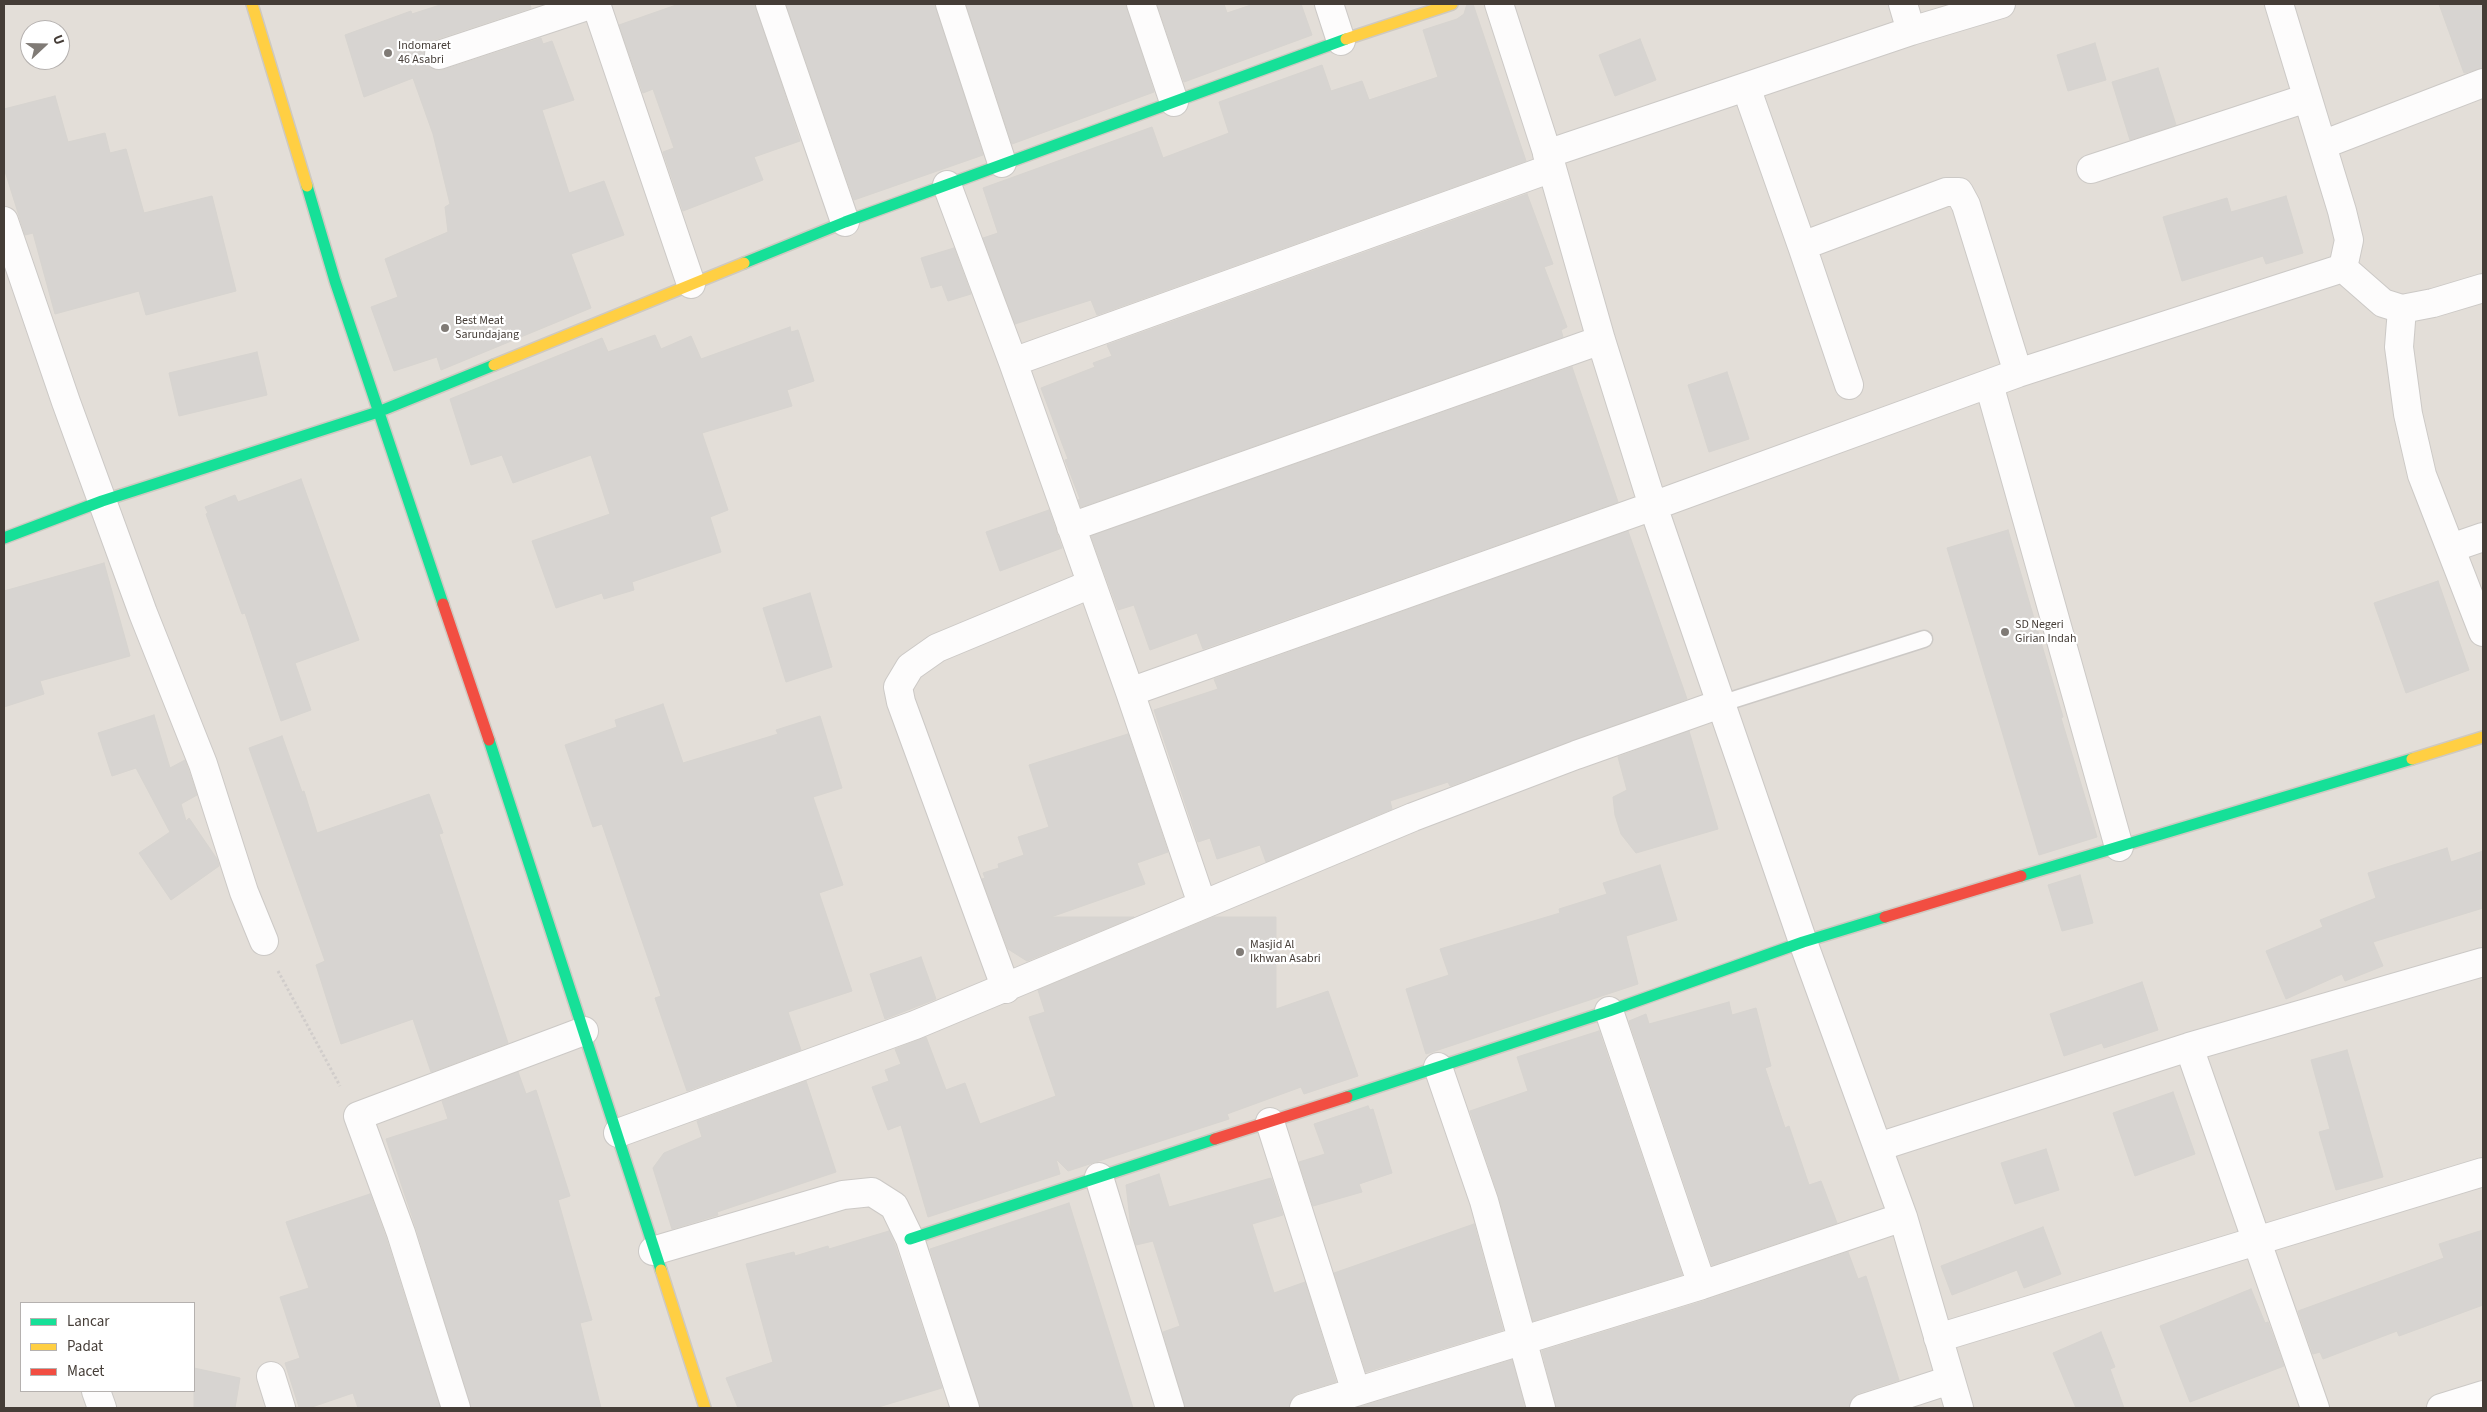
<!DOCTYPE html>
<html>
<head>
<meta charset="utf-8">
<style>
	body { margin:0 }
	#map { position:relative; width:2487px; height:1412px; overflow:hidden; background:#efedea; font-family:"Source Sans 3",sans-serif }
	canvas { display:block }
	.frame { position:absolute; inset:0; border:5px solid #453d37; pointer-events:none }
	.legend { position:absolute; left:20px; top:1302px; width:175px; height:90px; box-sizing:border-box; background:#fff; border:1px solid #b5b1af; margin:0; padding:6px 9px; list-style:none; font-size:15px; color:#453d37 }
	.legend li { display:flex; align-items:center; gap:10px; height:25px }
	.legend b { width:25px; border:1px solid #b5b1af }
	.north { position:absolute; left:20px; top:20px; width:50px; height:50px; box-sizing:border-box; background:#fff; border:1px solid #b5b1af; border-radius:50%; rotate:69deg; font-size:14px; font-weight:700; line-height:20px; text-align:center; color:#453d37 }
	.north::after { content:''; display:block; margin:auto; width:18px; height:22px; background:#807b76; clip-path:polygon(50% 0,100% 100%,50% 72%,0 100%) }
</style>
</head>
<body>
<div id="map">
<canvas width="2487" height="1412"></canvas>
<div class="frame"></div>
<ul class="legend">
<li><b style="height:6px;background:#16e098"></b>Lancar</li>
<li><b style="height:6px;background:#ffcf43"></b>Padat</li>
<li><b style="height:6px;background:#f24e42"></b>Macet</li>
</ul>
<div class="north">U</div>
</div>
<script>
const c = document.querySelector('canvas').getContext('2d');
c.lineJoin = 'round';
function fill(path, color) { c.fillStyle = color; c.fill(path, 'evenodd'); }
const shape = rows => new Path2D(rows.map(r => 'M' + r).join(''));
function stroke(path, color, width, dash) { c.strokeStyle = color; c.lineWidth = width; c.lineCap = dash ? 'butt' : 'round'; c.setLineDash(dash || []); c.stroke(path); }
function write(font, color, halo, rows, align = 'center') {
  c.font = font + ' "Source Sans 3",sans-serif'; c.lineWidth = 4.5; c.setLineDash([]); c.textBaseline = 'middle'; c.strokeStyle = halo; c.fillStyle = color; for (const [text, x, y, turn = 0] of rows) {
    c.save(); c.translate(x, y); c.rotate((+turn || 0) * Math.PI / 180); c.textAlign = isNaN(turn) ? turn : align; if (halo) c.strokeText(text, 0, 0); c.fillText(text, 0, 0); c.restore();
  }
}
fill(shape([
	[4,4,2483,4,2483,1408,4,1408],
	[30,30,60,30,60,60,30,60],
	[21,1303,194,1303,194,1391,21,1391]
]), '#e3ded8');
const building = shape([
	[443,4,530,4,531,8,434,40,427,45,424,51,424,60,429,67,436,70,443,70,541,38,543,44,552,41,574,100,542,110,569,193,604,181,624,235,571,254,591,308,441,370,437,357,394,371,371,307,398,297,385,259,448,232,445,207,450,204,433,134,413,78,364,97,345,35,411,11,412,14,443,4],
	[679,4,755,4,800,141,754,157,763,180,683,211,663,152,674,148,653,89,643,93,619,25,679,4],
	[786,4,935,4,983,155,854,200,786,4],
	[966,4,1126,4,1154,92,1012,144,966,4],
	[1157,4,1224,4,1227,13,1254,4,1301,4,1312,35,1184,82,1157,4],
	[1467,4,1473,4,1526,161,1097,315,1091,300,1015,324,983,238,998,233,983,188,1152,127,1163,158,1229,133,1219,102,1322,65,1331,91,1362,81,1369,100,1438,77,1423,30,1457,19,1464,14,1467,4],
	[2439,4,2483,4,2483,68,2464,73,2439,4],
	[1640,39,1656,80,1615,96,1599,55,1640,39],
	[2095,43,2106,80,2068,91,2057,55,2095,43],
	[2158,68,2176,125,2130,140,2112,82,2158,68],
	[55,96,68,142,105,133,110,153,126,149,144,213,212,196,236,291,146,315,139,291,55,314,33,233,25,235,4,168,4,109,55,96],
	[1527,194,1553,264,1544,267,1567,327,1561,330,1563,337,1081,507,1078,500,1080,499,1065,460,1068,459,1041,388,1095,367,1093,363,1112,356,1107,345,1527,194],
	[2286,196,2303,253,2266,264,2263,256,2182,281,2163,217,2227,198,2231,212,2286,196],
	[954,248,971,294,948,301,942,285,931,288,921,258,954,248],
	[790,327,791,332,798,330,814,381,787,390,792,406,702,433,728,510,710,517,721,552,632,582,634,590,604,599,602,593,556,608,532,541,610,514,591,455,513,483,502,455,471,465,450,399,602,338,608,352,655,335,661,349,691,336,701,359,790,327],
	[257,352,267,395,179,416,169,373,257,352],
	[1572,367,1618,502,1203,649,1197,633,1150,650,1134,605,1118,610,1091,536,1572,367],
	[1727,372,1749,439,1709,452,1688,385,1727,372],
	[301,479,359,640,295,663,311,710,281,721,245,613,242,614,206,514,208,513,205,507,235,495,238,502,301,479],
	[1049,510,1062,548,1000,571,986,532,1049,510],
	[2008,530,2063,717,2061,718,2097,837,2039,855,1947,548,2008,530],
	[1628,531,1687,699,1450,786,1448,782,1390,801,1392,809,1266,862,1260,845,1217,859,1210,838,1198,842,1154,710,1218,689,1214,679,1628,531],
	[104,563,130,656,40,681,44,694,4,707,4,591,104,563],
	[2438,581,2469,670,2406,693,2374,603,2438,581],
	[810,593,832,667,786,682,763,608,810,593],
	[663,704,683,763,778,734,776,730,820,716,842,788,813,797,843,885,819,893,852,991,788,1012,801,1050,687,1091,655,998,661,996,602,824,593,827,565,745,617,727,615,720,663,704],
	[154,715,170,768,185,760,197,795,181,804,186,821,189,818,217,859,219,866,171,900,139,853,170,832,136,768,112,776,98,733,154,715],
	[1689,731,1718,829,1636,853,1621,834,1615,815,1613,797,1627,790,1618,757,1689,731],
	[1128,734,1168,852,1137,863,1145,884,1051,917,1134,917,1027,961,1008,949,982,879,985,878,983,873,999,868,998,864,1024,855,1018,837,1049,827,1029,765,1128,734],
	[282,736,302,792,304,791,317,833,429,794,443,833,439,834,508,1043,431,1072,413,1019,341,1044,316,965,325,961,249,748,282,736],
	[2447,848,2451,862,2483,851,2483,908,2373,942,2383,966,2345,981,2342,974,2286,999,2266,951,2323,927,2320,920,2376,898,2368,873,2447,848],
	[1660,865,1677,920,1626,936,1638,984,1426,1054,1406,989,1449,975,1440,949,1560,913,1559,909,1607,894,1603,883,1660,865],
	[2080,875,2093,923,2062,931,2048,885,2080,875],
	[1214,917,1276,917,1276,1009,1328,991,1358,1076,1304,1094,1301,1087,1227,1114,1229,1119,1068,1171,1056,1159,1060,1174,928,1217,901,1125,888,1130,872,1087,889,1081,885,1070,901,1064,895,1049,926,1037,946,1090,965,1083,980,1124,1056,1096,1029,1017,1045,1012,1038,990,1214,917],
	[921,957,936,999,885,1019,870,974,921,957],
	[2142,982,2158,1030,2104,1048,2102,1043,2064,1056,2050,1014,2142,982],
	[1729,1002,1732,1015,1756,1008,1771,1066,1765,1068,1785,1128,1789,1126,1809,1185,1821,1181,1837,1223,1712,1265,1629,1021,1646,1014,1649,1024,1729,1002],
	[1599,1031,1682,1275,1533,1321,1499,1197,1470,1111,1528,1091,1517,1057,1599,1031],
	[2347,1050,2383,1177,2336,1190,2319,1132,2330,1129,2311,1060,2347,1050],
	[518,1072,526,1094,536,1090,570,1196,558,1200,592,1320,580,1323,601,1408,471,1408,416,1228,386,1139,448,1119,442,1101,518,1072],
	[806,1081,836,1172,717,1212,718,1215,672,1229,653,1168,664,1153,702,1137,697,1121,806,1081],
	[2173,1092,2195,1154,2135,1176,2113,1113,2173,1092],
	[1368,1106,1370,1110,1373,1109,1392,1173,1359,1184,1362,1192,1313,1206,1299,1162,1325,1154,1314,1124,1368,1106],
	[2046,1149,2059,1190,2015,1204,2001,1163,2046,1149],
	[1159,1174,1169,1207,1271,1178,1283,1215,1252,1224,1274,1293,1305,1282,1336,1382,1299,1393,1292,1398,1289,1408,1185,1408,1163,1332,1180,1326,1153,1241,1136,1245,1131,1228,1126,1185,1159,1174],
	[370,1194,386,1238,440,1408,358,1408,353,1393,312,1407,299,1407,285,1363,300,1358,280,1297,309,1288,286,1222,370,1194],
	[1069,1203,1133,1408,980,1408,930,1249,1069,1203],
	[1474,1224,1503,1330,1366,1372,1334,1273,1474,1224],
	[2043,1227,2061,1274,2024,1288,2017,1270,1952,1295,1941,1266,2043,1227],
	[2483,1230,2483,1305,2399,1336,2397,1331,2323,1359,2320,1352,2313,1354,2298,1311,2444,1258,2439,1244,2483,1230],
	[889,1231,895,1245,942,1388,875,1408,738,1408,726,1378,773,1362,746,1264,794,1252,795,1256,828,1246,829,1249,889,1231],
	[1848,1252,1858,1279,1866,1276,1899,1380,1859,1393,1852,1398,1849,1407,1556,1408,1542,1351,1707,1300,1848,1252],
	[2251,1289,2265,1323,2268,1322,2284,1366,2190,1402,2160,1326,2251,1289],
	[2101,1332,2115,1367,2110,1369,2124,1408,2076,1408,2053,1353,2101,1332],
	[1512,1360,1525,1408,1356,1408,1360,1407,1512,1360],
	[194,1368,240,1378,235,1408,194,1408,194,1368]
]);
fill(building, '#d7d4d1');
stroke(building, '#d7d4d0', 1);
const lane = shape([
	[1720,704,1924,639]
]);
const street = shape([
	[596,4,691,284],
	[770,4,845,222],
	[950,4,1002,163],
	[1141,4,1174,102],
	[1329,4,1341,41],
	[1499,4,1552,168,1601,340,1653,506,1803,942,1903,1217,1959,1408],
	[1903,4,1911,31],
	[2279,4,2342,211,2349,240,2343,268,2383,303,2402,309,2399,347,2408,414,2422,475,2483,632],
	[439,55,593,4],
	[1746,87,1802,246,1946,192,1959,192,1966,205,2018,373],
	[2322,145,2483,83],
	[1547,154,1911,31,2001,4],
	[2091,169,2307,98],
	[947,185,1013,362,1130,692,1202,904],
	[4,221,66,402,143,613,203,764,244,892,264,941],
	[1802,246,1849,385],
	[2402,309,2433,303,2483,288],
	[1013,362,1552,168],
	[1989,384,2119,847],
	[1071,527,1601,340],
	[2451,548,2483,537],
	[1130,692,1653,506,2018,373,2343,268],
	[1006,989,901,702,898,687,910,667,937,648,1091,584],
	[1609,1011,1702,1285],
	[2189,1047,2315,1408],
	[1438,1067,1484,1201,1541,1408],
	[1270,1122,1356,1392],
	[618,1133,915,1025,1413,817,1576,755,1720,704],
	[1878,1147,2189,1047,2483,962],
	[1099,1177,1170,1408],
	[653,1251,843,1195,872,1192,894,1206,910,1239,965,1408],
	[1938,1338,2483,1172],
	[271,1376,281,1408],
	[96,1391,102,1408],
	[456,1408,401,1233,358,1116,584,1031],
	[1304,1408,1702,1285,1903,1217],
	[1864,1408,1950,1380],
	[2441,1408,2483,1395]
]);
const fast = shape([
	[307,186,335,281,443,604],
	[744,263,845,222,1346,39],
	[4,538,102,501,378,412,494,365],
	[489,740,661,1270],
	[2021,876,2412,759],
	[1347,1097,1609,1011,1803,942,1885,917],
	[910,1239,1215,1139]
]);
const slow = shape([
	[252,4,307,186],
	[1346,39,1452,4],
	[494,365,744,263],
	[2412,759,2483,737],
	[661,1270,705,1408]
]);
const jam = shape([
	[443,604,489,740],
	[1885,917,2021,876],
	[1215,1139,1347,1097]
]);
stroke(lane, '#ccc9c6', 19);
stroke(street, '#ccc9c6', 30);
stroke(fast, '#cec9c1', 14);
stroke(slow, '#cec9c1', 14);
stroke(jam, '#cec9c1', 14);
stroke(shape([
	[278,971,340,1086]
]), '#d1cdcb', 3, [2.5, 2.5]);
stroke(lane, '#fdfcfc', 16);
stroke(street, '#fdfcfc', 28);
stroke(fast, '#16e098', 11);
stroke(slow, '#ffcf43', 11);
stroke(jam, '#f24e42', 11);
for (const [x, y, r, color] of [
	[388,53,5,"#807b76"],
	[445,328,5,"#807b76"],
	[2005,632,5,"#807b76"],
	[1240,952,5,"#807b76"]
]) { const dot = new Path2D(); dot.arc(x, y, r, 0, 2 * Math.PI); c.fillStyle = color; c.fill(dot); stroke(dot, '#fff', 2); }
write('12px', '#453d37', '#fff', [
	["Indomaret",398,46],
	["46 Asabri",398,60],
	["Best Meat",455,321],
	["Sarundajang",455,335],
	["SD Negeri",2015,625],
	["Girian Indah",2015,639],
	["Masjid Al",1250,945],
	["Ikhwan Asabri",1250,959]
], 'left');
</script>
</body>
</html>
